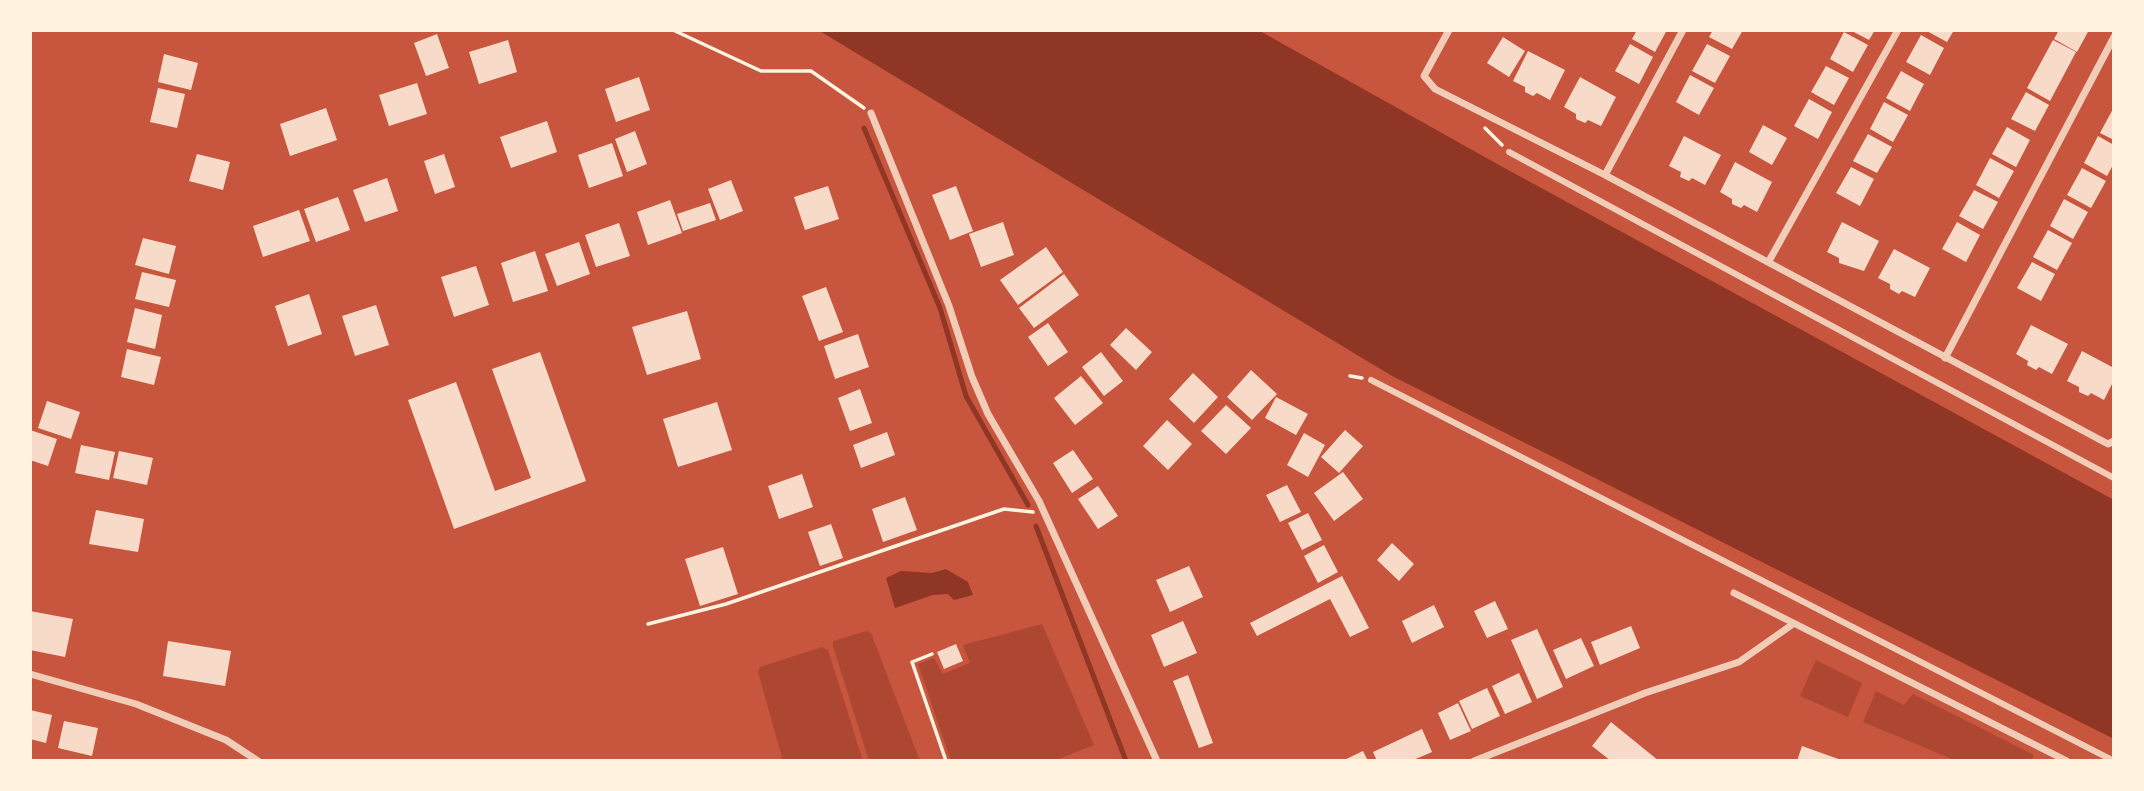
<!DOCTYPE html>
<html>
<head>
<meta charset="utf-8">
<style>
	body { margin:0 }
	#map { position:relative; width:2144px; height:791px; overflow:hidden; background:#c8553d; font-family:Merriweather,serif }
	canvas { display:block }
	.frame { position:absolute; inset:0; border:32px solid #fff3e0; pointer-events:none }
</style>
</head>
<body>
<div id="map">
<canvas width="2144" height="791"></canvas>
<div class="frame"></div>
</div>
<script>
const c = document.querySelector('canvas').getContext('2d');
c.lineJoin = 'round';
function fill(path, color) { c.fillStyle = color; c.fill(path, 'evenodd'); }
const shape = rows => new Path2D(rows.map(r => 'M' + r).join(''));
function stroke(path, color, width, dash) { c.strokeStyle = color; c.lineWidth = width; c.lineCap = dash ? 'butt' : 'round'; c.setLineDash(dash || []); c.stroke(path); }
fill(shape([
	[1042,624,1094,745,1054,761,951,761,918,664,934,658,943,674,970,663,963,645],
	[867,631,871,633,920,761,869,761,833,646,833,641],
	[822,647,828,650,863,761,783,761,758,672,760,667],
	[1816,660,1862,683,1848,717,1800,696],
	[1876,691,1904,705,1913,694,2034,755,2031,761,1957,761,1863,722]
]), '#ae4732');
fill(shape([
	[818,30,1258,30,1499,165,2114,500,2114,739,1392,376],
	[946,569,968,582,973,595,954,600,948,594,933,595,895,608,886,578,901,571,932,573]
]), '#8f3625');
stroke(shape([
	[864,128,940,308,966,396,1028,505],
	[1036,526,1126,761]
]), '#8f3625', 5);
fill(shape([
	[1637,30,1667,30,1655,52,1632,39],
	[1713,30,1743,30,1732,49,1709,37],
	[1850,30,1875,30,1869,40],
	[1925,30,1954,30,1947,42],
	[2059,30,2089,30,2077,52,2054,39],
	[1844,32,1868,45,1853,72,1830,59],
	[437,34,449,68,426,76,414,43],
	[1921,35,1944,48,1930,75,1906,62],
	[1503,37,1525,51,1509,77,1487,63],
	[508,40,517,72,479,84,469,52],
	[2053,40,2076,52,2050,101,2027,88],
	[1630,44,1653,57,1639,84,1615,71],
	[1707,44,1730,56,1715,83,1692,71],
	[1528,51,1565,70,1550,100,1537,93,1533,96,1525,92,1525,87,1513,81],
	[164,54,198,63,191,90,158,82],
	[1826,66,1849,78,1834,105,1811,92],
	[1901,71,1924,84,1910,111,1886,98],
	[1690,75,1714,88,1699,115,1676,102],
	[639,77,650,110,616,122,605,89],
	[1580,77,1616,97,1601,126,1588,120,1585,123,1576,119,1576,114,1564,107],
	[417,83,427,114,389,126,379,95],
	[158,88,185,94,177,128,150,122],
	[2026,92,2049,105,2035,131,2011,119],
	[1809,99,1832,112,1818,139,1794,126],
	[1884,102,1908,115,1893,142,1870,129],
	[2114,107,2114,140,2100,133],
	[326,108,337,140,290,156,280,124],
	[547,121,557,152,511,168,500,137],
	[1763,125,1787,138,1772,165,1749,152],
	[2007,127,2030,140,2016,167,1992,154],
	[635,131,647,164,627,172,615,139],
	[1868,134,1892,147,1877,173,1853,161],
	[1684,136,1721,155,1705,185,1692,178,1689,181,1680,177,1681,172,1669,166],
	[2098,136,2114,145,2114,163,2107,176,2084,163],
	[612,143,623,176,589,188,578,155],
	[197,154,230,162,223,190,189,181],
	[444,154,455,187,435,194,424,161],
	[1990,158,2014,171,1999,198,1976,185],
	[1735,162,1772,182,1757,212,1744,205,1741,208,1732,204,1732,199,1720,192],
	[1851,167,1874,179,1860,206,1836,193],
	[2082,168,2106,181,2091,208,2067,195],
	[387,178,398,211,365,222,353,190],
	[731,180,743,211,720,220,708,189],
	[828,186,839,219,805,230,794,197],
	[956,186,973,231,950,240,932,195],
	[1974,190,1998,202,1983,229,1959,216],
	[338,197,350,230,316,242,304,209],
	[2064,199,2088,212,2073,239,2050,226],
	[670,200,682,233,648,245,637,212],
	[710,203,716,220,683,231,677,214],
	[299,210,310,241,263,257,253,226],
	[1003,222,1014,255,981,267,969,234],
	[1842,222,1879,241,1864,271,1839,263,1839,258,1827,252],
	[1957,222,1980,235,1966,262,1942,249],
	[619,223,630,256,596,267,585,235],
	[2048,230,2072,243,2057,270,2033,257],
	[143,238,176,246,169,274,135,265],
	[579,242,590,274,557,286,545,254],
	[1046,247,1063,272,1018,305,1000,280],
	[1894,249,1930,268,1915,297,1902,291,1899,294,1890,289,1890,284,1878,278],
	[535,251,548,291,513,302,501,263],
	[2032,262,2055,274,2041,301,2017,288],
	[476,266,489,305,454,317,441,277],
	[142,272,176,280,169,307,135,299],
	[1064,274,1079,295,1034,328,1019,308],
	[826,287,843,332,819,341,802,296],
	[309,294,322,334,288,346,275,306],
	[376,305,389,345,355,356,342,316],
	[135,308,162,315,155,349,127,342],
	[687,311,701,359,647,375,632,327],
	[1048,323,1068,352,1048,366,1028,337],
	[2031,325,2068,344,2052,374,2039,367,2036,370,2027,365,2028,361,2016,354],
	[1126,328,1152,352,1136,370,1110,345],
	[858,334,869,367,835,379,824,346],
	[127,349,161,357,154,385,121,377],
	[2082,351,2114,368,2114,380,2104,400,2091,393,2088,396,2079,392,2079,387,2067,381],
	[540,352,586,481,454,529,408,400,456,382,495,491,531,478,492,369],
	[1101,352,1123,381,1104,396,1082,367],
	[1251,370,1277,394,1252,420,1227,397],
	[1193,373,1218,397,1194,423,1169,399],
	[1081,376,1103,403,1075,425,1054,398],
	[860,389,872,423,850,431,838,398],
	[1276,397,1308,414,1296,435,1265,418],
	[47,401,80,412,71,439,38,428],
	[717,402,732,450,678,467,663,419],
	[1226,405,1251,428,1226,454,1201,431],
	[1167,420,1192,444,1168,470,1143,446],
	[30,430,57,439,48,466,30,460],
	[1345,430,1363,446,1339,473,1321,457],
	[887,432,895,455,861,468,853,445],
	[1304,433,1325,445,1308,477,1287,465],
	[81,445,115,452,109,480,75,473],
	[1073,450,1093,479,1072,493,1053,463],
	[119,451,153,458,147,485,113,478],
	[1343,472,1363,499,1334,521,1314,493],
	[802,474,813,507,779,519,768,486],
	[1287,485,1301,512,1280,522,1266,495],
	[1098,486,1118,516,1098,529,1078,499],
	[905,497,917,530,883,542,872,509],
	[96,510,144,519,138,552,89,544],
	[1308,513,1322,540,1302,550,1288,523],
	[831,524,843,558,820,566,808,532],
	[1392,543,1414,564,1399,581,1377,560],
	[1324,545,1338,572,1318,583,1304,556],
	[723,547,738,594,700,606,685,559],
	[1189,566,1203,597,1170,612,1156,580],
	[1342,576,1369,628,1350,637,1330,599,1257,636,1250,623],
	[1495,601,1508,629,1487,638,1474,611],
	[1434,605,1444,627,1412,643,1402,621],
	[30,611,73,619,65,657,30,650],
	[1183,621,1197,653,1164,667,1151,635],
	[1631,626,1640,648,1600,665,1591,642],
	[1537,629,1563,687,1537,699,1511,640],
	[1581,638,1594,666,1566,679,1553,650],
	[168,641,231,651,225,686,163,676],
	[956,644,963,661,944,669,937,652],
	[1519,673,1532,702,1505,714,1492,686],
	[1188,675,1213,743,1199,748,1173,681],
	[1487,688,1500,716,1472,729,1459,701],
	[1458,703,1471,731,1450,740,1438,713],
	[30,710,52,715,46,743,30,739],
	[64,721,98,728,92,756,58,748],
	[1611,722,1659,761,1611,761,1592,746],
	[1422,729,1432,752,1411,761,1377,761,1373,752],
	[1802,746,1844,761,1797,761],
	[1363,751,1368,761,1342,761]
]), '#f7dbc8');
stroke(shape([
	[673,30,761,71,811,71,864,108],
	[1485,128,1502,145],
	[1350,376,1362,378],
	[648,624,726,604,1004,509,1033,512],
	[932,654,912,662,946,761]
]), '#fff3e0', 3.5);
stroke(shape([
	[1509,152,2114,478],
	[1371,380,2114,761]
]), '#f1ccb7', 6);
stroke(shape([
	[1449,30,1424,76,1435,89,1605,175,2108,444,2114,441],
	[871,113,949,306,972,377,988,414,1039,501,1157,761],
	[1605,175,1683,30],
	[1769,261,1898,30],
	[1945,358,2114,37],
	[1734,593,2067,761],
	[30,674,136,704,226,740,258,761],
	[1474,761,1645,693,1739,662,1793,624]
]), '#f1ccb7', 7);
</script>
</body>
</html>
